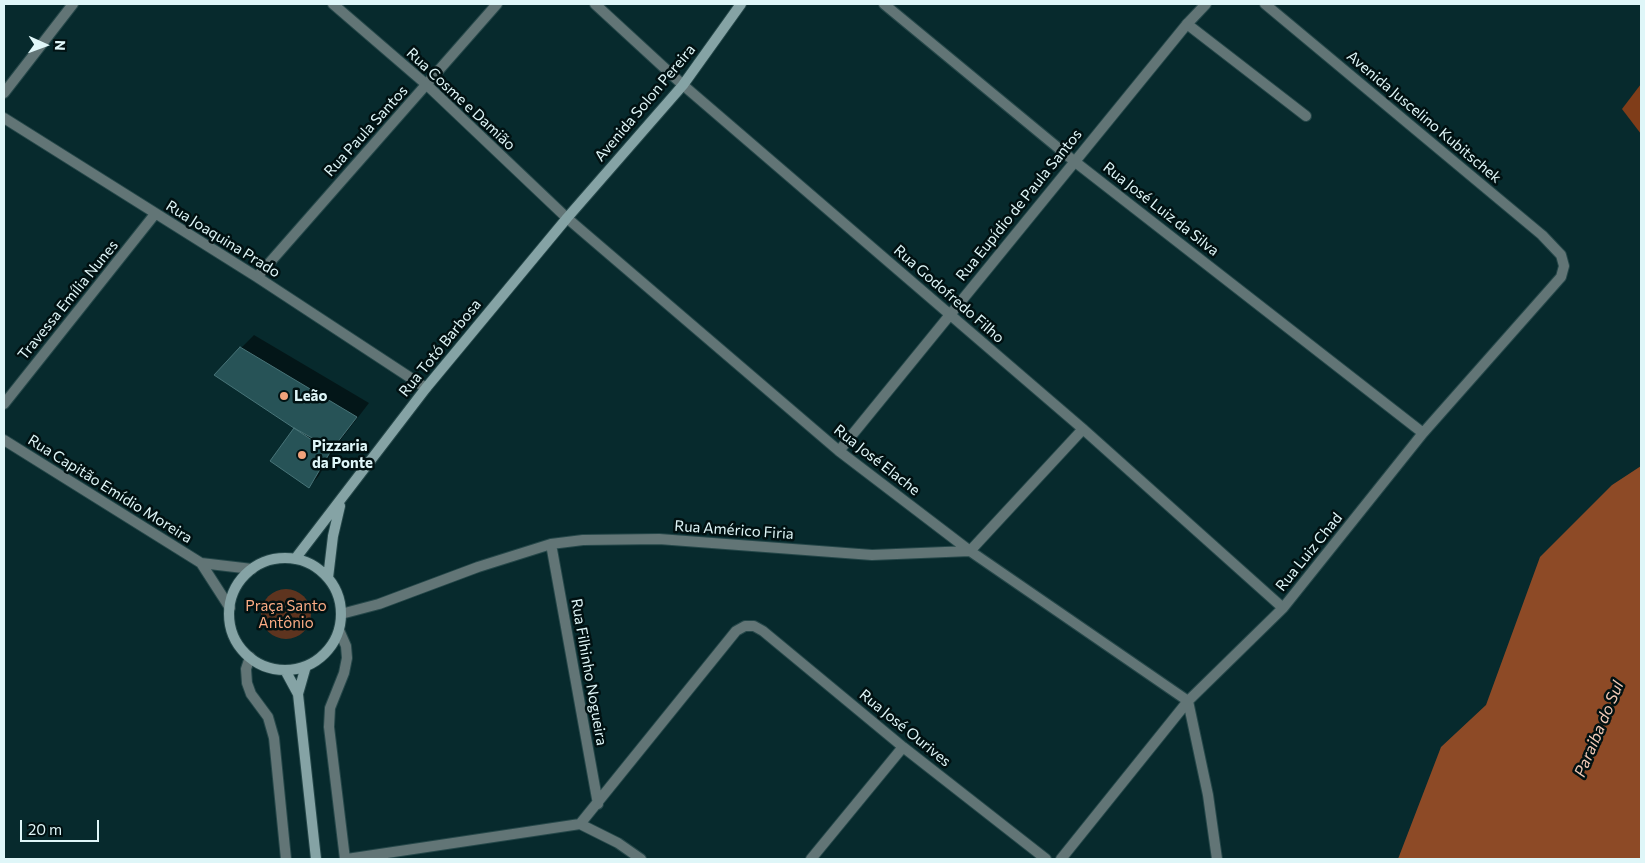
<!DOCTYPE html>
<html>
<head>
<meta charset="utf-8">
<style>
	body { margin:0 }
	#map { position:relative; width:1645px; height:863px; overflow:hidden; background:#072a2d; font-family:Commissioner,sans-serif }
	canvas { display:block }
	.frame { position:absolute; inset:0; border:5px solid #dff6f8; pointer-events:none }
	.north { position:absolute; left:20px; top:20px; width:50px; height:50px; -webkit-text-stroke:4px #011112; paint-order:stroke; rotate:92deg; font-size:14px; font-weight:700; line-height:20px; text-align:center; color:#dff6f8 }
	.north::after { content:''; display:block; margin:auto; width:18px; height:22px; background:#dff6f8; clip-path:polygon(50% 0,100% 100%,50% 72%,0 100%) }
	.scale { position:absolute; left:20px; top:820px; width:79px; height:22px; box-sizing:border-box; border:2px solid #dff6f8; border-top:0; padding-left:6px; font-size:15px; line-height:18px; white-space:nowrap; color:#dff6f8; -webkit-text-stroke:4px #011112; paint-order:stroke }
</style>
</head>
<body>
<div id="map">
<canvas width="1645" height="863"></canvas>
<div class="frame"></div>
<div class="north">N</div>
<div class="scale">20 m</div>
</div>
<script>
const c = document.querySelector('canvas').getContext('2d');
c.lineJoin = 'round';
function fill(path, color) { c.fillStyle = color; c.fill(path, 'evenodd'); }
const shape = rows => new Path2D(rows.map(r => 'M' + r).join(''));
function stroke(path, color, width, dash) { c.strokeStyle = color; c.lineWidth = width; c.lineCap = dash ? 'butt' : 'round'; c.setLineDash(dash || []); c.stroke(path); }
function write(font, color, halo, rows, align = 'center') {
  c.font = font + ' Commissioner,sans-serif'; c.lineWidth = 5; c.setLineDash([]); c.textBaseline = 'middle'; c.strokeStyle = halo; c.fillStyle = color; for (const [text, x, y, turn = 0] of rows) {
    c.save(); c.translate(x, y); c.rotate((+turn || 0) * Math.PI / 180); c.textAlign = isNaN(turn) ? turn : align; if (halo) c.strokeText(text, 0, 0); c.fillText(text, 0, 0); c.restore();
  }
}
fill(shape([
	'261 614a25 25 0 1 1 50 0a25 25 0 1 1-50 0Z'
]), '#5e341f');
fill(shape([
	[1641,84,1641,134,1622,109]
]), '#803d19');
fill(shape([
	[1641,466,1641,859,1398,859,1441,747,1486,705,1540,557,1612,485]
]), '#8d4a26');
fill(shape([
	[254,335,369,403,339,442,318,477,309,486,296,428,241,348]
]), '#0007');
const building = shape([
	[240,347,357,417,330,452,214,375,240,347],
	[294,428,332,449,309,488,270,461,294,428]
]);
fill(building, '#275357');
stroke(building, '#487478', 1);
const service = shape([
	[1187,24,1306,116]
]);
const minor = shape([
	[333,4,427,85,567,218,839,451,970,551,1188,701,1208,795,1217,859],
	[595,4,683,85,1083,429,1283,608],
	[884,4,1074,161,1423,433],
	[4,93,73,4],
	[4,118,257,277,426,388],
	[257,277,497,4],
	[4,404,155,214],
	[4,440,201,563,230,608],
	[839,451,1187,24,1206,4],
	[551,544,598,804],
	[201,563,252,569],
	[341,614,379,604,478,567,551,544,583,540,659,539,872,555,970,551,1083,429],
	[339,630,346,646,347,658,344,673,330,708,329,727,345,859],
	[250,657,246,669,247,683,251,694,268,717,274,738,286,859],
	[580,824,736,631,745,626,754,626,763,631,903,747,1046,859],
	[347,859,580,824,618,843,641,859],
	[811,859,903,747],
	[1061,859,1188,701,1283,608,1423,433,1561,277,1564,266,1561,255,1542,235,1265,4]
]);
const secondary = shape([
	'229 614a56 56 0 1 1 112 0a56 56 0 1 1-112 0Z',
	[295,559,426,388,567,218,683,85,741,4],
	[328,578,333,536,340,506],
	[285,670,298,694,316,859],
	[298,694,306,666]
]);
stroke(service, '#254749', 12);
stroke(minor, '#254749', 12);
stroke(secondary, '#254749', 12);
stroke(service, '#627576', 10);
stroke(minor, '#627576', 10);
stroke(secondary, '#85a3a5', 10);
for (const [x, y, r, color] of [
	[284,396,5,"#f1a27b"],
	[302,455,5,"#f1a27b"]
]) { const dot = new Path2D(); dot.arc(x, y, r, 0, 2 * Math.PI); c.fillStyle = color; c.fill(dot); stroke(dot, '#011112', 2); }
write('15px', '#dff6f8', '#011112', [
	["Rua Cosme e Damião",461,99,43],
	["Avenida Solon Pereira",645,103,-50],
	["Avenida Juscelino Kubitschek",1424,117,40],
	["Rua Paula Santos",366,131,-48],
	["Rua Eupídio de Paula Santos",1019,205,-51],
	["Rua José Luiz da Silva",1161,209,38],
	["Rua Joaquina Prado",223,239,32],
	["Rua Godofredo Filho",949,294,41],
	["Travessa Emília Nunes",68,300,-51],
	["Rua Totó Barbosa",440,348,-51],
	["Rua José Elache",877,460,38],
	["Rua Capitão Emídio Moreira",110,489,32],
	["Rua Américo Firia",734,530,4],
	["Rua Luiz Chad",1309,552,-51],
	["Rua Filhinho Nogueira",589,672,80],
	["Rua José Ourives",905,728,39]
]);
write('bold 15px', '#dff6f8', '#011112', [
	["Leão",294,396],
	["Pizzaria",312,446],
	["da Ponte",312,463]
], 'left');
write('15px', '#fbac85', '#011112', [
	["Praça Santo",286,606],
	["Antônio",286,623]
]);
write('italic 16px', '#f3cab7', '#011112', [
	["Paraiba do Sul",1599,729,-67]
]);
</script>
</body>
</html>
